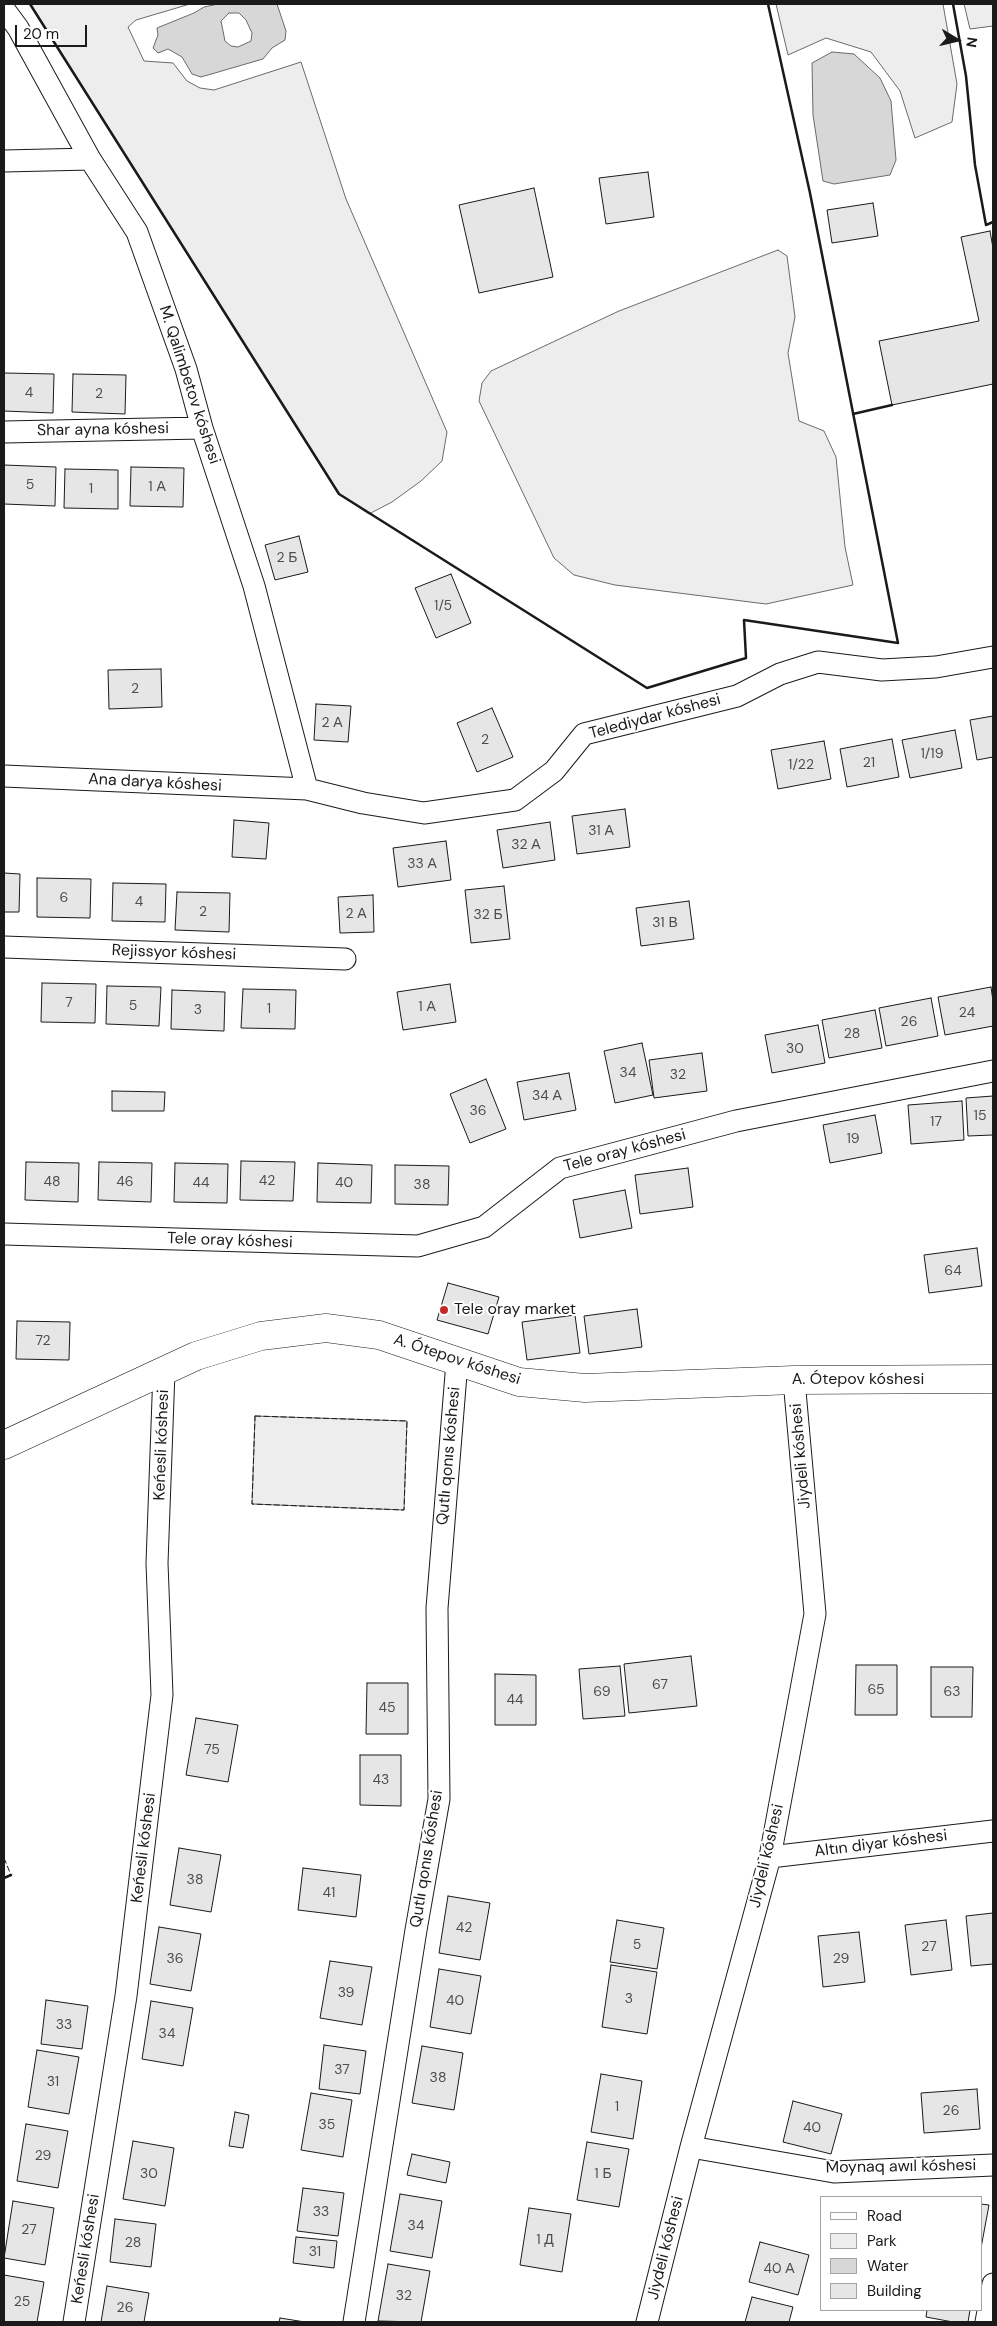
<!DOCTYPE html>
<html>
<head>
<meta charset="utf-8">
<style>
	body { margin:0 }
	#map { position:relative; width:997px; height:2326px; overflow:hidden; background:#fff; font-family:"DM Sans",sans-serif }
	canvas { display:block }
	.frame { position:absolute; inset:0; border:5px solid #1a1a1a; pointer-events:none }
	.legend { position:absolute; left:820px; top:2196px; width:162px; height:115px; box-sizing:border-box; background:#fff; border:1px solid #a3a3a3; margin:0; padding:6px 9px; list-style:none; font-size:15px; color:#1a1a1a }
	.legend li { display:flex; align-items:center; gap:10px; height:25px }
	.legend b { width:25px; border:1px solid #a3a3a3 }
	.north { position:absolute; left:932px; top:15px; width:50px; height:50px; -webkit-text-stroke:4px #fff; paint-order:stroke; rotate:99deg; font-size:14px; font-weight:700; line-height:20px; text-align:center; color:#1a1a1a }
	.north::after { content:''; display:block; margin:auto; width:18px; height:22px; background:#1a1a1a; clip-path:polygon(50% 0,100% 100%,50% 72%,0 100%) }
	.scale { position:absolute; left:15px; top:25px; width:72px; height:22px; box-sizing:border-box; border:2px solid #1a1a1a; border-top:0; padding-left:6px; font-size:15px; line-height:18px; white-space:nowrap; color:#1a1a1a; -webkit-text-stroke:4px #fff; paint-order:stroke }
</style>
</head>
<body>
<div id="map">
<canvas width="997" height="2326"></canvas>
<div class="frame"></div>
<ul class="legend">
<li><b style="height:6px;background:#fff"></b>Road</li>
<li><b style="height:14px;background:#ededed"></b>Park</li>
<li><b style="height:14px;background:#d7d7d7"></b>Water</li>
<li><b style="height:14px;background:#e6e6e6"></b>Building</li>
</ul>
<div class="north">N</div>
<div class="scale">20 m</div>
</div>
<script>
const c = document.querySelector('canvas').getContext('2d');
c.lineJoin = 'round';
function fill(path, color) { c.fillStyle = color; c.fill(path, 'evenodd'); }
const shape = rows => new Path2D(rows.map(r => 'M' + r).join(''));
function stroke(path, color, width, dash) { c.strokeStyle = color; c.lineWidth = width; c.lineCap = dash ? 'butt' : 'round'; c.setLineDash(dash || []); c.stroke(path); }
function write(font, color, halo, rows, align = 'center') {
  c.font = font + ' "DM Sans",sans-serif'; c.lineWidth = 4; c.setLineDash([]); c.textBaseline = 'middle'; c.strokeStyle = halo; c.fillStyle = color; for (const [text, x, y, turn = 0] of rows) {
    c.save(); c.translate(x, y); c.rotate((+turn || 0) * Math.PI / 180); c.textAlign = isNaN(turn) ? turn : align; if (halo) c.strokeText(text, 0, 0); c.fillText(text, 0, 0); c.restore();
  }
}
const green = shape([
	[30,4,190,4,136,20,128,27,144,61,173,63,187,81,200,88,214,90,301,62,346,199,447,432,442,461,421,481,392,502,369,514,339,494,30,4],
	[776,4,943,4,957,84,952,122,915,138,900,91,871,52,826,38,788,55,776,4],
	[964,4,993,4,993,26,970,29,964,4],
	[778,250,787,256,795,317,788,353,799,421,824,431,836,457,845,547,853,585,766,604,615,585,574,575,554,558,479,401,482,383,491,371,619,311,778,250],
	[255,1416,407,1421,404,1510,252,1504,255,1416]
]);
fill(green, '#ededed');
stroke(green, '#6a6a6a', 1);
const water = shape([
	[218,4,277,4,286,31,285,40,272,48,263,59,201,77,192,74,182,57,168,49,158,53,153,48,158,35,157,28,194,13,204,7,218,4],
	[229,13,239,13,246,20,252,33,251,41,238,47,231,46,225,41,221,21,229,13],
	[832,52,854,54,880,78,891,101,896,160,890,175,834,184,823,181,813,115,812,63,832,52]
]);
fill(water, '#d7d7d7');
stroke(water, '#6a6a6a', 1);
const building = shape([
	[648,172,654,217,606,224,599,178,648,172],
	[534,188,553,277,479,293,459,205,534,188],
	[873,203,878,236,832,243,827,210,873,203],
	[990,231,993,248,993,384,892,405,879,341,979,321,961,237,990,231],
	[4,373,54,374,53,413,4,411,4,373],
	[73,374,126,375,125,414,72,412,73,374],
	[4,465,56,467,55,506,4,504,4,465],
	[131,467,184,468,183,507,130,506,131,467],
	[65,469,118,470,118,509,64,508,65,469],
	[299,536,308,572,275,580,265,545,299,536],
	[451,574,471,623,436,638,415,588,451,574],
	[161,669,162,707,109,709,108,670,161,669],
	[316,704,351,706,348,742,314,740,316,704],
	[492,708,513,757,477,772,457,723,492,708],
	[993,716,993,757,977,760,970,720,993,716],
	[955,730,962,768,910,778,902,740,955,730],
	[892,739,899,777,847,787,840,749,892,739],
	[824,741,831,779,778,789,771,750,824,741],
	[625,809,630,847,577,854,572,816,625,809],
	[234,820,269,823,266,859,232,857,234,820],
	[550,822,555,860,503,868,497,830,550,822],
	[446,841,451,880,398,887,393,848,446,841],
	[4,873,20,874,19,912,4,912,4,873],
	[37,878,91,879,90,918,37,917,37,878],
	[113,883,166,884,165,922,112,921,113,883],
	[504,886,510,939,471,943,465,890,504,886],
	[177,892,230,893,229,932,175,930,177,892],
	[373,895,374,932,340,933,338,897,373,895],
	[689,901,694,939,641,946,636,908,689,901],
	[42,983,96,984,95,1023,41,1022,42,983],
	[450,984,456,1022,403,1030,397,992,450,984],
	[107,986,161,987,159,1026,106,1024,107,986],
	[991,987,993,1001,993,1026,945,1035,938,997,991,987],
	[243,989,296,990,295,1029,241,1028,243,989],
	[172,990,225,992,224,1031,171,1029,172,990],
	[931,998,938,1036,886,1046,879,1008,931,998],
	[875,1010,882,1048,829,1058,822,1020,875,1010],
	[818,1025,825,1063,772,1073,765,1035,818,1025],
	[642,1043,653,1095,615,1103,604,1051,642,1043],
	[702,1053,707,1091,654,1098,649,1060,702,1053],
	[569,1073,576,1110,524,1120,517,1082,569,1073],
	[486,1079,506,1129,470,1143,450,1094,486,1079],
	[112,1091,165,1092,164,1111,112,1111,112,1091],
	[993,1096,993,1135,968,1136,966,1098,993,1096],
	[962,1101,964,1140,911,1144,908,1105,962,1101],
	[875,1115,882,1153,830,1163,823,1125,875,1115],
	[241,1161,295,1162,293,1201,240,1200,241,1161],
	[26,1162,79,1163,78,1202,25,1200,26,1162],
	[99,1162,152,1163,151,1202,98,1200,99,1162],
	[175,1163,228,1164,227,1203,174,1202,175,1163],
	[318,1163,372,1165,371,1203,317,1202,318,1163],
	[395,1165,449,1166,448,1205,395,1204,395,1165],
	[688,1168,693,1207,640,1214,635,1175,688,1168],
	[625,1190,632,1228,580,1238,573,1200,625,1190],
	[977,1248,982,1286,929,1293,924,1255,977,1248],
	[448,1283,499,1297,488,1334,437,1320,448,1283],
	[637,1309,642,1347,589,1354,584,1316,637,1309],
	[575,1315,580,1353,527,1360,522,1322,575,1315],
	[17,1321,70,1322,69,1360,16,1359,17,1321],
	[691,1656,697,1706,629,1713,624,1664,691,1656],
	[856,1665,897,1665,897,1715,855,1715,856,1665],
	[620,1666,625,1716,583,1719,579,1669,620,1666],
	[931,1667,973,1667,972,1717,931,1717,931,1667],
	[495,1674,536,1675,536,1725,495,1725,495,1674],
	[367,1683,408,1683,408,1734,366,1734,367,1683],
	[196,1718,238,1725,228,1782,186,1775,196,1718],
	[360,1755,401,1755,401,1806,360,1805,360,1755],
	[179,1848,221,1855,211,1912,170,1905,179,1848],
	[303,1868,361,1875,356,1917,298,1910,303,1868],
	[448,1896,490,1903,480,1960,439,1953,448,1896],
	[993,1913,993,1964,971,1966,966,1916,993,1913],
	[617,1920,664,1928,657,1969,610,1962,617,1920],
	[946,1920,952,1970,911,1975,905,1925,946,1920],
	[159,1927,201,1934,191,1991,150,1984,159,1927],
	[859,1932,865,1982,823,1987,818,1936,859,1932],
	[330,1961,372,1967,362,2025,320,2018,330,1961],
	[611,1965,657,1972,647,2034,602,2027,611,1965],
	[439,1969,481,1976,471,2034,430,2027,439,1969],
	[46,2000,88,2006,82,2049,41,2044,46,2000],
	[151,2001,193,2008,183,2066,142,2059,151,2001],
	[324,2045,366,2051,360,2094,319,2089,324,2045],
	[422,2046,463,2053,454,2110,412,2103,422,2046],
	[37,2050,79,2057,69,2114,28,2107,37,2050],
	[601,2074,642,2081,633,2139,591,2132,601,2074],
	[977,2089,980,2129,924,2133,921,2093,977,2089],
	[311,2093,352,2100,343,2157,301,2150,311,2093],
	[793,2101,842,2114,831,2154,783,2142,793,2101],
	[235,2112,249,2115,243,2148,229,2146,235,2112],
	[26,2124,68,2131,58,2188,17,2181,26,2124],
	[133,2141,174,2148,165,2206,123,2199,133,2141],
	[587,2142,629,2149,619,2207,577,2200,587,2142],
	[412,2154,450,2162,446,2183,407,2175,412,2154],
	[303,2188,344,2193,338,2236,297,2231,303,2188],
	[400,2194,442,2201,432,2258,390,2251,400,2194],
	[13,2201,54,2208,45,2265,4,2258,13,2201],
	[981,2204,989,2205,981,2248,981,2204],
	[529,2208,571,2214,562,2272,520,2265,529,2208],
	[115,2219,156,2224,151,2267,110,2262,115,2219],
	[296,2237,337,2241,334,2268,293,2263,296,2237],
	[760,2242,809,2255,798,2295,749,2282,760,2242],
	[388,2264,430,2271,421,2322,378,2321,388,2264],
	[4,2275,44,2282,37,2322,4,2322,4,2275],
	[107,2286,149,2293,144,2322,101,2322,107,2286],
	[752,2297,793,2307,789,2322,745,2322,752,2297],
	[927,2310,970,2310,968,2322,953,2322,926,2317,927,2310],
	[280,2318,305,2322,279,2322,280,2318]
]);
fill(building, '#e6e6e6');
stroke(building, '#1a1a1a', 1);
const minor = shape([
	[4,9,18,28,90,159,137,232,186,369,202,428,254,586,307,789],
	[4,161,90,159],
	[4,432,202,428],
	[4,776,307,789,363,803,424,813,515,800,554,771,584,734,737,696,780,674,818,662,882,670,936,667,993,657],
	[4,947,345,959],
	[4,1234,418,1246,484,1227,560,1168,736,1121,993,1071],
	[770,1857,993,1831],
	[691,2147,834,2172,993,2165],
	[74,2322,126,1996,162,1695,157,1563,164,1371],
	[354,2322,416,1930,439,1799,437,1608,457,1362],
	[647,2322,691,2147,770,1857,815,1614,794,1380],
	[986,2322,993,2284]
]);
const tertiary = shape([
	[4,1445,196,1356,261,1336,326,1328,379,1335,519,1382,585,1388,794,1380,993,1379]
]);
stroke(minor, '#1a1a1a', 23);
stroke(tertiary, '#1a1a1a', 29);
stroke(minor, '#fff', 21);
stroke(tertiary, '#fff', 28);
stroke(shape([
	[255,1416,407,1421,404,1510,252,1504,255,1416],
	[4,1858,11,1875]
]), '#1a1a1a', 1, [6, 2.5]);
stroke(shape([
	[30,4,339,494,647,688,746,658,744,620,898,643,810,193,768,4],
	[953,4,966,76,975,165,986,225,993,222],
	[853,414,892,405],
	[4,1878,11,1875]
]), '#1a1a1a', 2.5);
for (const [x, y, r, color] of [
	[444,1310,5,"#c62828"]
]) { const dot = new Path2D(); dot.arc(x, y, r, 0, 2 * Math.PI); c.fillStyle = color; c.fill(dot); stroke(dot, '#fff', 2); }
write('14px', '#4d4d4d', null, [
	["4",29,393],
	["2",99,394],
	["5",30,485],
	["1 А",157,487],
	["1",91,489],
	["2 Б",287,558],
	["1/5",443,606],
	["2",135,689],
	["2 А",332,723],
	["2",485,740],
	["1/19",932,754],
	["21",869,763],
	["1/22",801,765],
	["31 А",601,831],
	["32 А",526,845],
	["33 А",422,864],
	["6",64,898],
	["4",139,902],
	["2",203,912],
	["2 А",356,914],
	["32 Б",488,915],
	["31 В",665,923],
	["7",69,1003],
	["5",133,1006],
	["1 А",427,1007],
	["1",269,1009],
	["3",198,1010],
	["24",967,1013],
	["26",909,1022],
	["28",852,1034],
	["30",795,1049],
	["34",628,1073],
	["32",678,1075],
	["34 А",547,1096],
	["36",478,1111],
	["15",980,1116],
	["17",936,1122],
	["19",853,1139],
	["42",267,1181],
	["48",52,1182],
	["46",125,1182],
	["44",201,1183],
	["40",344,1183],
	["38",422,1185],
	["64",953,1271],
	["72",43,1341],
	["67",660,1685],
	["65",876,1690],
	["69",602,1692],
	["63",952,1692],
	["44",515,1700],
	["45",387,1708],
	["75",212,1750],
	["43",381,1780],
	["38",195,1880],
	["41",329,1893],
	["42",464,1928],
	["5",637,1945],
	["27",929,1947],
	["36",175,1959],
	["29",841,1959],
	["39",346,1993],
	["3",629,1999],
	["40",455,2001],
	["33",64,2025],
	["34",167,2034],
	["37",342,2070],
	["38",438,2078],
	["31",53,2082],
	["1",617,2107],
	["26",951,2111],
	["35",327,2125],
	["40",812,2128],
	["29",43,2156],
	["30",149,2174],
	["1 Б",603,2174],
	["33",321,2212],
	["34",416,2226],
	["27",29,2230],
	["1 Д",545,2240],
	["28",133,2243],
	["31",315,2252],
	["40 А",779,2269],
	["32",404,2296],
	["25",22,2302],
	["26",125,2308]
]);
write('16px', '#1a1a1a', '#fff', [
	["M. Qalimbetov kóshesi",189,385,72],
	["Shar ayna kóshesi",103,430,-1],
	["Telediydar kóshesi",655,717,-15],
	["Ana darya kóshesi",155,783,3],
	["Rejissyor kóshesi",174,953,2],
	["Tele oray kóshesi",625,1151,-15],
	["Tele oray kóshesi",230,1241,2],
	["A. Ótepov kóshesi",457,1360,18],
	["A. Ótepov kóshesi",858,1380],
	["Keńesli kóshesi",162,1445,-88],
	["Qutlı qonıs kóshesi",449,1456,-85],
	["Jiydeli kóshesi",801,1456,-95],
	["Altın diyar kóshesi",881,1844,-7],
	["Keńesli kóshesi",144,1848,-83],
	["Jiydeli kóshesi",767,1856,-77],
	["Qutlı qonıs kóshesi",427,1859,-81],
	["Moynaq awıl kóshesi",901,2167,-1],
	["Jiydeli kóshesi",666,2248,-76],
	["Keńesli kóshesi",86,2249,-81]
]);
write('16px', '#1a1a1a', '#fff', [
	["Tele oray market",454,1310]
], 'left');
</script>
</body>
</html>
